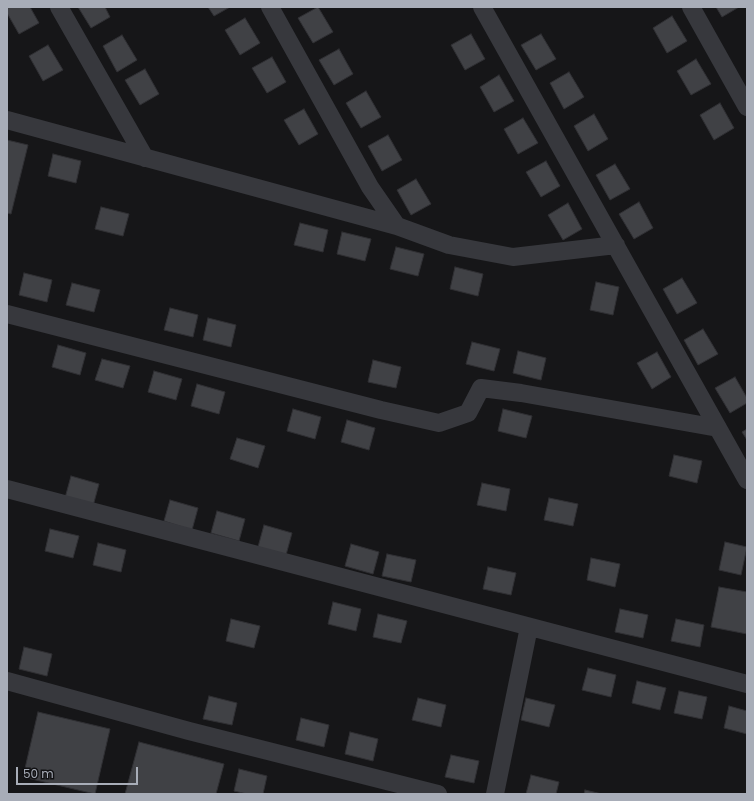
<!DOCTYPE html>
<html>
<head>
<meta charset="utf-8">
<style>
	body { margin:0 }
	#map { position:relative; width:754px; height:801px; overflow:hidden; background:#161618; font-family:Poppins,sans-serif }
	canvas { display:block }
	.frame { position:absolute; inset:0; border:8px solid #a8adb8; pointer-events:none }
	.scale { position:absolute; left:16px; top:767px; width:122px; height:18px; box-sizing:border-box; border:2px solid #a8adb8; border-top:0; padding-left:5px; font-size:12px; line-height:14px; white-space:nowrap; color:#a8adb8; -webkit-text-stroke:3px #111113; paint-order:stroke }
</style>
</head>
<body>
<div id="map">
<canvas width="754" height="801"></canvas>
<div class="frame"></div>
<div class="scale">50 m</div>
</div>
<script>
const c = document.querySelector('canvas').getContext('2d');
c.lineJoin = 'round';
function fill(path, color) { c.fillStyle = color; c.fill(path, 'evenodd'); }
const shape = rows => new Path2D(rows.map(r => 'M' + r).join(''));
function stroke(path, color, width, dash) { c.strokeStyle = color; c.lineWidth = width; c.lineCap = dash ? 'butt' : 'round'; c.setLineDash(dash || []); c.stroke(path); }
const building = shape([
	[7,7,30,7,39,23,19,34,7,13,7,7],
	[78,7,105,7,110,17,91,28,78,7],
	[208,7,230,7,214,16,208,7],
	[318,7,333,32,313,43,298,18,318,7],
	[716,7,739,7,722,17,716,7],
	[672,16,687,41,667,53,653,28,672,16],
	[245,18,260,43,240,55,225,30,245,18],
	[471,34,485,59,465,70,451,45,471,34],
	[541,34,556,59,536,70,521,45,541,34],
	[122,35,137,60,117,72,103,46,122,35],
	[48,45,63,70,43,81,29,56,48,45],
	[339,49,353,74,334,85,319,60,339,49],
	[272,57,286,82,267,93,252,68,272,57],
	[696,59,711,84,691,95,677,71,696,59],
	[145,69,159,94,140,105,125,80,145,69],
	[569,72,584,97,564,109,550,83,569,72],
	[499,75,514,101,494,112,480,87,499,75],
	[366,91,381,117,361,128,346,103,366,91],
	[720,103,734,128,714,140,700,115,720,103],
	[304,109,318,134,299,145,284,120,304,109],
	[594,114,608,139,588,151,574,126,594,114],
	[523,118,538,143,518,154,504,129,523,118],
	[388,135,402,160,382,171,368,146,388,135],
	[7,140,28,145,11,214,7,213,7,140],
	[53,154,81,161,76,183,48,176,53,154],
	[546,161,560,186,541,197,526,172,546,161],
	[615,164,630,189,610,200,596,175,615,164],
	[416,179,431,204,411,215,397,190,416,179],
	[639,202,653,228,634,239,619,214,639,202],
	[568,203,582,229,563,240,548,215,568,203],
	[101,207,129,214,123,236,95,229,101,207],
	[300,223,328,230,323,252,294,245,300,223],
	[342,232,371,239,365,261,337,254,342,232],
	[396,247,424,254,418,276,390,269,396,247],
	[455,267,483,274,478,296,450,289,455,267],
	[24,273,52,280,47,302,19,295,24,273],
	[682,278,697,303,677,314,663,289,682,278],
	[596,282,619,287,613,315,590,310,596,282],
	[72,283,100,290,94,312,66,305,72,283],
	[170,308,198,315,193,337,164,330,170,308],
	[208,318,236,325,231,347,203,340,208,318],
	[703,329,718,354,698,365,684,340,703,329],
	[472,342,500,349,494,371,466,364,472,342],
	[58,345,86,353,80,375,52,367,58,345],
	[518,351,546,358,541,380,513,373,518,351],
	[657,352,671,377,652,389,637,363,657,352],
	[102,359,130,366,123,388,95,380,102,359],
	[373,360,401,367,396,388,368,382,373,360],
	[154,371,182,379,176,400,148,392,154,371],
	[735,377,747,398,747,403,730,413,715,388,735,377],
	[197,384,225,392,219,414,191,406,197,384],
	[293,409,321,417,315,439,287,431,293,409],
	[503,409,532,416,526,438,498,431,503,409],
	[347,420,375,428,369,450,341,442,347,420],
	[747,429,747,440,742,432,747,429],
	[237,438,265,446,258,468,230,459,237,438],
	[674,455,702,461,697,483,669,476,674,455],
	[71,476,99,484,93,506,65,498,71,476],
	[482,483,510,489,506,511,477,505,482,483],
	[549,498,578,504,573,526,544,520,549,498],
	[170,500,198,508,192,530,164,521,170,500],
	[217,511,245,519,239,541,211,533,217,511],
	[264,525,292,533,286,555,258,547,264,525],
	[50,529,79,536,73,558,45,551,50,529],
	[725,542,747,547,741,575,719,570,725,542],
	[98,543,126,550,121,572,93,565,98,543],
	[351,544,379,552,373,574,345,566,351,544],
	[387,554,416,560,411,582,382,576,387,554],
	[591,558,620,564,615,587,587,580,591,558],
	[488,567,516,573,511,595,483,589,488,567],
	[719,587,747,592,747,634,711,627,719,587],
	[333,602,361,609,356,631,328,624,333,602],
	[620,609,648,615,643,638,615,632,620,609],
	[378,614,407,621,401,643,373,637,378,614],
	[231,619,260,626,254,648,226,641,231,619],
	[676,619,704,625,700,647,671,641,676,619],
	[24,647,52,654,47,676,19,669,24,647],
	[588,668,616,675,611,697,582,690,588,668],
	[637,681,666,688,660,710,632,703,637,681],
	[679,691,707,697,702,719,674,713,679,691],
	[209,696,237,703,232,725,203,719,209,696],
	[418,698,446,705,441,727,412,720,418,698],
	[526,698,555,705,549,727,521,720,526,698],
	[729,706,747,711,747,734,724,728,729,706],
	[38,712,110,729,95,794,23,777,38,712],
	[301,718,329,725,324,747,296,740,301,718],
	[350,732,378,739,373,761,345,754,350,732],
	[139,742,224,764,216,794,125,794,139,742],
	[451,755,479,761,474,783,445,777,451,755],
	[239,769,267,776,263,794,247,794,234,791,239,769],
	[531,775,559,782,556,794,526,794,531,775],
	[585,790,602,794,584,794,585,790]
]);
fill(building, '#404145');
stroke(building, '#303034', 1);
stroke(shape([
	[59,7,145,158],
	[270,7,370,187,397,226,449,245,513,257,616,245],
	[482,7,747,480],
	[691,7,747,107],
	[7,120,397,226],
	[7,314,381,410,439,423,468,413,481,388,521,393,718,428],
	[7,489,747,684],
	[7,681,189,731,438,794],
	[495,794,529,627]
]), '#37383d', 18);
</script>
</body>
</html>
